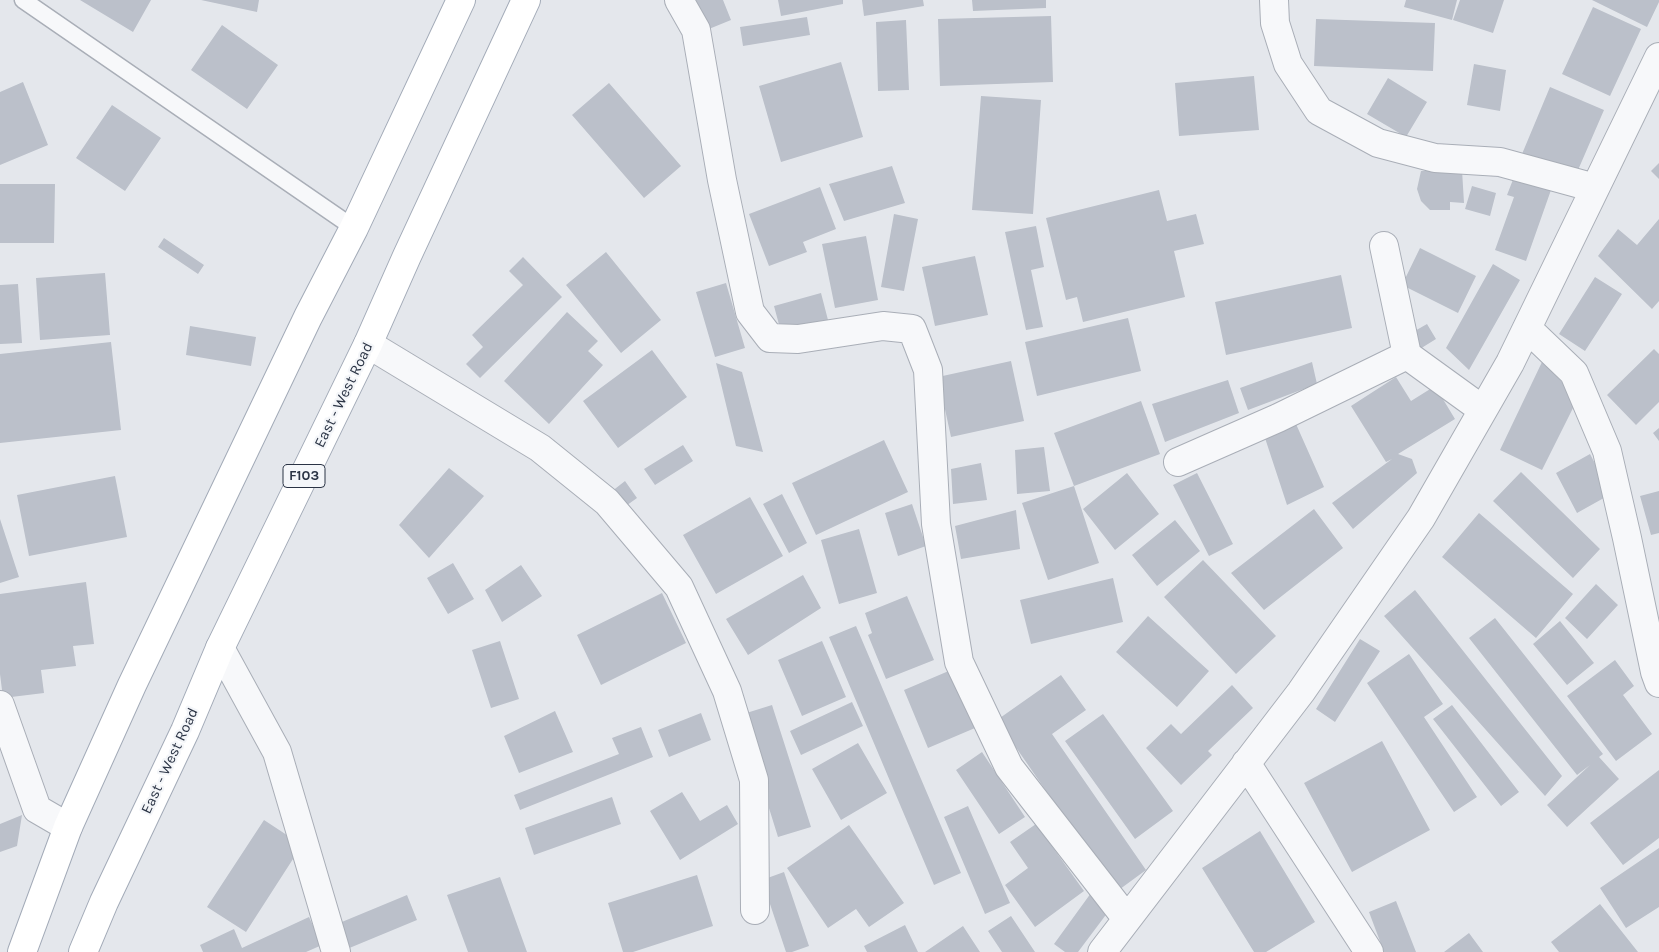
<!DOCTYPE html>
<html>
<head>
<meta charset="utf-8">
<style>
	body { margin:0 }
	canvas { display:block; background:#e4e7ec }
</style>
</head>
<body>
<canvas width="1659" height="952"></canvas>
<script>
const c = document.querySelector('canvas').getContext('2d');
c.lineJoin = 'round';
function fill(path, color) { c.fillStyle = color; c.fill(path, 'evenodd'); }
const shape = rows => new Path2D(rows.map(r => 'M' + r).join(''));
function stroke(path, color, width, dash) { c.strokeStyle = color; c.lineWidth = width; c.lineCap = dash ? 'butt' : 'round'; c.setLineDash(dash || []); c.stroke(path); }
function write(font, color, halo, rows, align = 'center') {
  c.font = font + ' Karla,sans-serif'; c.lineWidth = 4.5; c.setLineDash([]); c.textBaseline = 'middle'; c.strokeStyle = halo; c.fillStyle = color; for (const [text, x, y, turn = 0] of rows) {
    c.save(); c.translate(x, y); c.rotate((+turn || 0) * Math.PI / 180); c.textAlign = isNaN(turn) ? turn : align; if (halo) c.strokeText(text, 0, 0); c.fillText(text, 0, 0); c.restore();
  }
}
fill(shape([
	[80,0,151,0,133,32],
	[201,0,259,0,257,12],
	[692,0,723,0,731,20,704,31],
	[778,0,843,0,843,4,781,16],
	[862,0,923,0,924,6,864,16],
	[972,0,1046,0,1046,8,973,11],
	[1406,0,1457,0,1452,20,1404,7],
	[1460,0,1504,0,1493,33,1453,20],
	[1592,0,1659,0,1659,2,1647,27],
	[1593,7,1641,29,1610,96,1562,74],
	[1051,16,1053,82,940,86,938,19],
	[807,17,810,35,743,46,740,27],
	[1316,19,1435,23,1433,71,1314,66],
	[906,20,909,90,878,91,876,22],
	[222,25,278,65,247,109,191,70],
	[841,62,863,137,781,162,759,86],
	[1474,64,1506,70,1500,111,1467,105],
	[1254,76,1259,130,1179,136,1175,83],
	[1388,78,1427,102,1406,137,1367,114],
	[23,82,48,145,0,165,0,92],
	[609,83,681,166,644,198,572,115],
	[1550,87,1604,110,1575,177,1522,154],
	[981,96,1041,100,1033,214,972,210],
	[112,105,161,138,125,191,76,158],
	[1659,163,1659,179,1651,171],
	[892,166,905,203,844,221,829,184],
	[1462,170,1464,203,1450,202,1450,210,1430,210,1421,201,1417,189,1421,171],
	[1514,177,1551,190,1526,261,1495,250,1514,197,1507,195],
	[0,184,55,184,54,243,0,243],
	[1472,186,1496,193,1490,216,1465,209],
	[820,187,836,229,803,242,807,252,769,266,749,214],
	[1159,190,1167,221,1196,214,1204,244,1174,251,1185,297,1083,322,1077,297,1066,300,1046,218],
	[894,214,918,219,904,291,881,287],
	[1659,219,1659,301,1652,309,1598,256,1618,229,1637,245],
	[1036,226,1044,267,1031,270,1043,327,1026,330,1005,232],
	[866,236,878,300,835,308,822,244],
	[164,238,204,265,198,274,158,247],
	[1420,248,1476,276,1458,313,1402,285],
	[606,252,661,320,621,353,566,285],
	[975,256,988,315,935,326,922,267],
	[523,257,562,297,480,378,466,364,483,347,472,335,523,285,509,271],
	[1493,264,1520,280,1469,370,1446,348],
	[105,273,110,335,40,340,36,278],
	[1341,275,1352,328,1226,355,1215,302],
	[1595,277,1622,294,1585,351,1559,334],
	[726,283,745,348,715,357,696,292],
	[18,284,22,343,0,344,0,285],
	[821,293,828,320,781,332,774,306],
	[567,312,598,341,588,351,603,365,549,424,504,381],
	[1128,318,1141,371,1037,396,1025,342],
	[1427,324,1436,339,1415,352,1406,336],
	[190,326,256,337,251,366,186,355],
	[111,342,121,430,0,443,0,354],
	[1654,349,1659,354,1659,402,1636,425,1607,395],
	[652,350,687,397,618,448,583,401],
	[1011,361,1024,421,951,437,938,377],
	[1312,362,1317,384,1248,410,1240,388],
	[1542,362,1578,398,1542,470,1500,450],
	[716,363,742,372,763,452,736,446],
	[1396,377,1411,401,1435,386,1455,419,1398,454,1412,459,1417,473,1353,529,1332,503,1392,459,1386,462,1351,406],
	[1228,380,1239,413,1165,442,1152,404],
	[1141,401,1160,454,1074,486,1054,433],
	[1296,424,1324,487,1287,505,1265,438],
	[1659,428,1659,441,1653,433],
	[884,440,908,492,816,535,792,483],
	[683,445,693,461,655,485,644,469],
	[1044,447,1050,491,1017,494,1015,450],
	[1590,454,1611,494,1577,513,1556,473],
	[981,463,987,500,953,504,951,469],
	[449,468,484,496,429,558,399,525],
	[1521,472,1600,549,1573,578,1493,501],
	[1127,473,1159,514,1115,550,1083,509],
	[1197,473,1233,544,1209,556,1173,485],
	[115,476,127,537,29,556,17,495],
	[625,481,637,498,623,508,611,492],
	[1074,486,1099,563,1048,580,1022,503],
	[1659,491,1659,533,1651,535,1640,496],
	[782,494,807,543,789,553,763,504],
	[750,497,783,556,716,594,683,535],
	[912,504,926,546,898,556,885,513],
	[1314,509,1343,548,1264,610,1231,573],
	[1016,510,1020,549,961,559,955,526],
	[1479,513,1573,594,1536,638,1442,557],
	[0,519,19,577,0,583],
	[1175,520,1200,551,1157,586,1132,555],
	[859,529,877,593,839,604,821,540],
	[1203,560,1276,636,1236,674,1164,597],
	[453,563,474,599,448,614,427,578],
	[521,565,542,596,502,622,485,590],
	[803,575,821,608,748,655,726,619],
	[1113,578,1123,622,1031,644,1020,600],
	[86,582,94,644,73,646,76,666,41,670,44,693,3,698,0,674,0,594],
	[1596,584,1618,605,1587,639,1565,618],
	[1415,590,1562,776,1545,796,1384,616],
	[662,593,686,643,601,685,577,635],
	[907,596,934,660,886,679,868,635,872,633,865,613],
	[1148,616,1209,671,1177,707,1116,652],
	[1495,618,1603,754,1599,757,1619,779,1567,827,1547,805,1590,765,1577,775,1469,638],
	[1560,621,1594,663,1567,685,1533,644],
	[856,626,961,873,934,885,829,637],
	[1360,639,1380,651,1335,722,1316,709],
	[500,641,519,699,491,708,472,650],
	[822,641,846,697,802,716,778,660],
	[1409,654,1443,704,1424,717,1477,797,1454,812,1367,683],
	[1615,660,1634,686,1623,695,1652,734,1616,761,1567,696],
	[951,670,975,728,928,748,904,690],
	[1061,675,1086,710,1052,734,1146,870,1116,892,997,720],
	[1232,685,1253,708,1208,751,1212,755,1181,785,1146,748,1171,724,1181,734],
	[852,702,863,726,801,755,790,731],
	[772,705,811,827,778,837,740,715],
	[1452,705,1519,792,1501,806,1433,719],
	[555,711,573,752,519,773,504,736],
	[701,713,711,740,669,757,658,730],
	[1103,714,1173,811,1135,839,1065,741],
	[641,727,653,757,520,810,514,795,619,754,612,738],
	[1382,741,1430,830,1352,872,1304,783],
	[858,743,887,793,841,820,812,769],
	[982,752,1025,817,999,834,956,770],
	[1659,770,1659,838,1623,865,1590,823],
	[682,792,700,821,727,805,738,824,680,860,650,811],
	[612,797,621,824,534,855,525,828],
	[968,806,1010,903,985,914,944,817],
	[22,815,17,846,0,852,0,824],
	[264,820,302,845,246,932,207,907],
	[1036,824,1084,891,1035,927,1005,885,1028,868,1010,842],
	[849,825,904,903,869,927,856,909,828,928,787,868],
	[1260,831,1315,922,1266,952,1254,952,1202,868],
	[1659,848,1659,907,1626,928,1600,888],
	[784,872,809,946,792,952,786,952,762,880],
	[697,875,713,926,633,952,623,952,608,903],
	[500,877,527,952,468,952,447,895],
	[1091,893,1111,908,1078,952,1065,952,1054,944],
	[407,895,417,920,347,949,337,924],
	[1396,901,1416,952,1384,952,1369,912],
	[1600,904,1638,952,1559,952,1551,942],
	[1011,916,1035,952,1002,952,988,931],
	[309,917,322,945,306,952,203,952,200,945,234,929,242,948],
	[905,925,918,952,867,952,864,946],
	[963,926,980,952,925,952],
	[1469,933,1483,952,1444,952]
]), '#bbc0ca');
const lane = shape([
	[23,0,354,228]
]);
const street = shape([
	[679,0,696,30,722,180,750,312,770,338,798,339,883,326,912,329,928,370,936,524,959,662,1009,767,1127,919],
	[1274,0,1275,23,1288,64,1319,111,1378,143,1435,158,1500,162,1595,188],
	[1384,246,1407,355,1483,410],
	[1527,328,1574,373,1607,451,1627,538,1655,672,1659,683],
	[368,344,540,448,607,502,679,587,727,691,754,780,755,910],
	[1178,462,1278,418,1407,355],
	[220,648,277,752,336,952],
	[0,705,37,809,68,827],
	[1246,763,1369,952],
	[1102,952,1301,692,1421,518,1510,363,1659,57]
]);
const primary = shape([
	[22,952,68,827,132,685,308,317,354,228,461,0],
	[83,952,104,902,185,731,220,648,368,344,407,256,526,0]
]);
stroke(lane, '#a9aeb7', 19);
stroke(street, '#a9aeb7', 30);
stroke(primary, '#a3abb8', 30);
stroke(lane, '#f7f8fa', 16);
stroke(street, '#f7f8fa', 28);
stroke(primary, '#fff', 28);
for (const [x, y, w] of [
	[304,476,42]
]) { const box = new Path2D(); box.roundRect(x - w / 2, y - 11.5, w, 23, 4); c.fillStyle = '#f4f6f9'; c.fill(box); stroke(box, '#2b3445', 1); }
write('bold 14px', '#2b3445', null, [
	["F103",304,476]
]);
write('15px', '#2b3445', '#f4f6f9', [
	["East - West Road",344,395,-64],
	["East - West Road",170,761,-65]
]);
</script>
</body>
</html>
